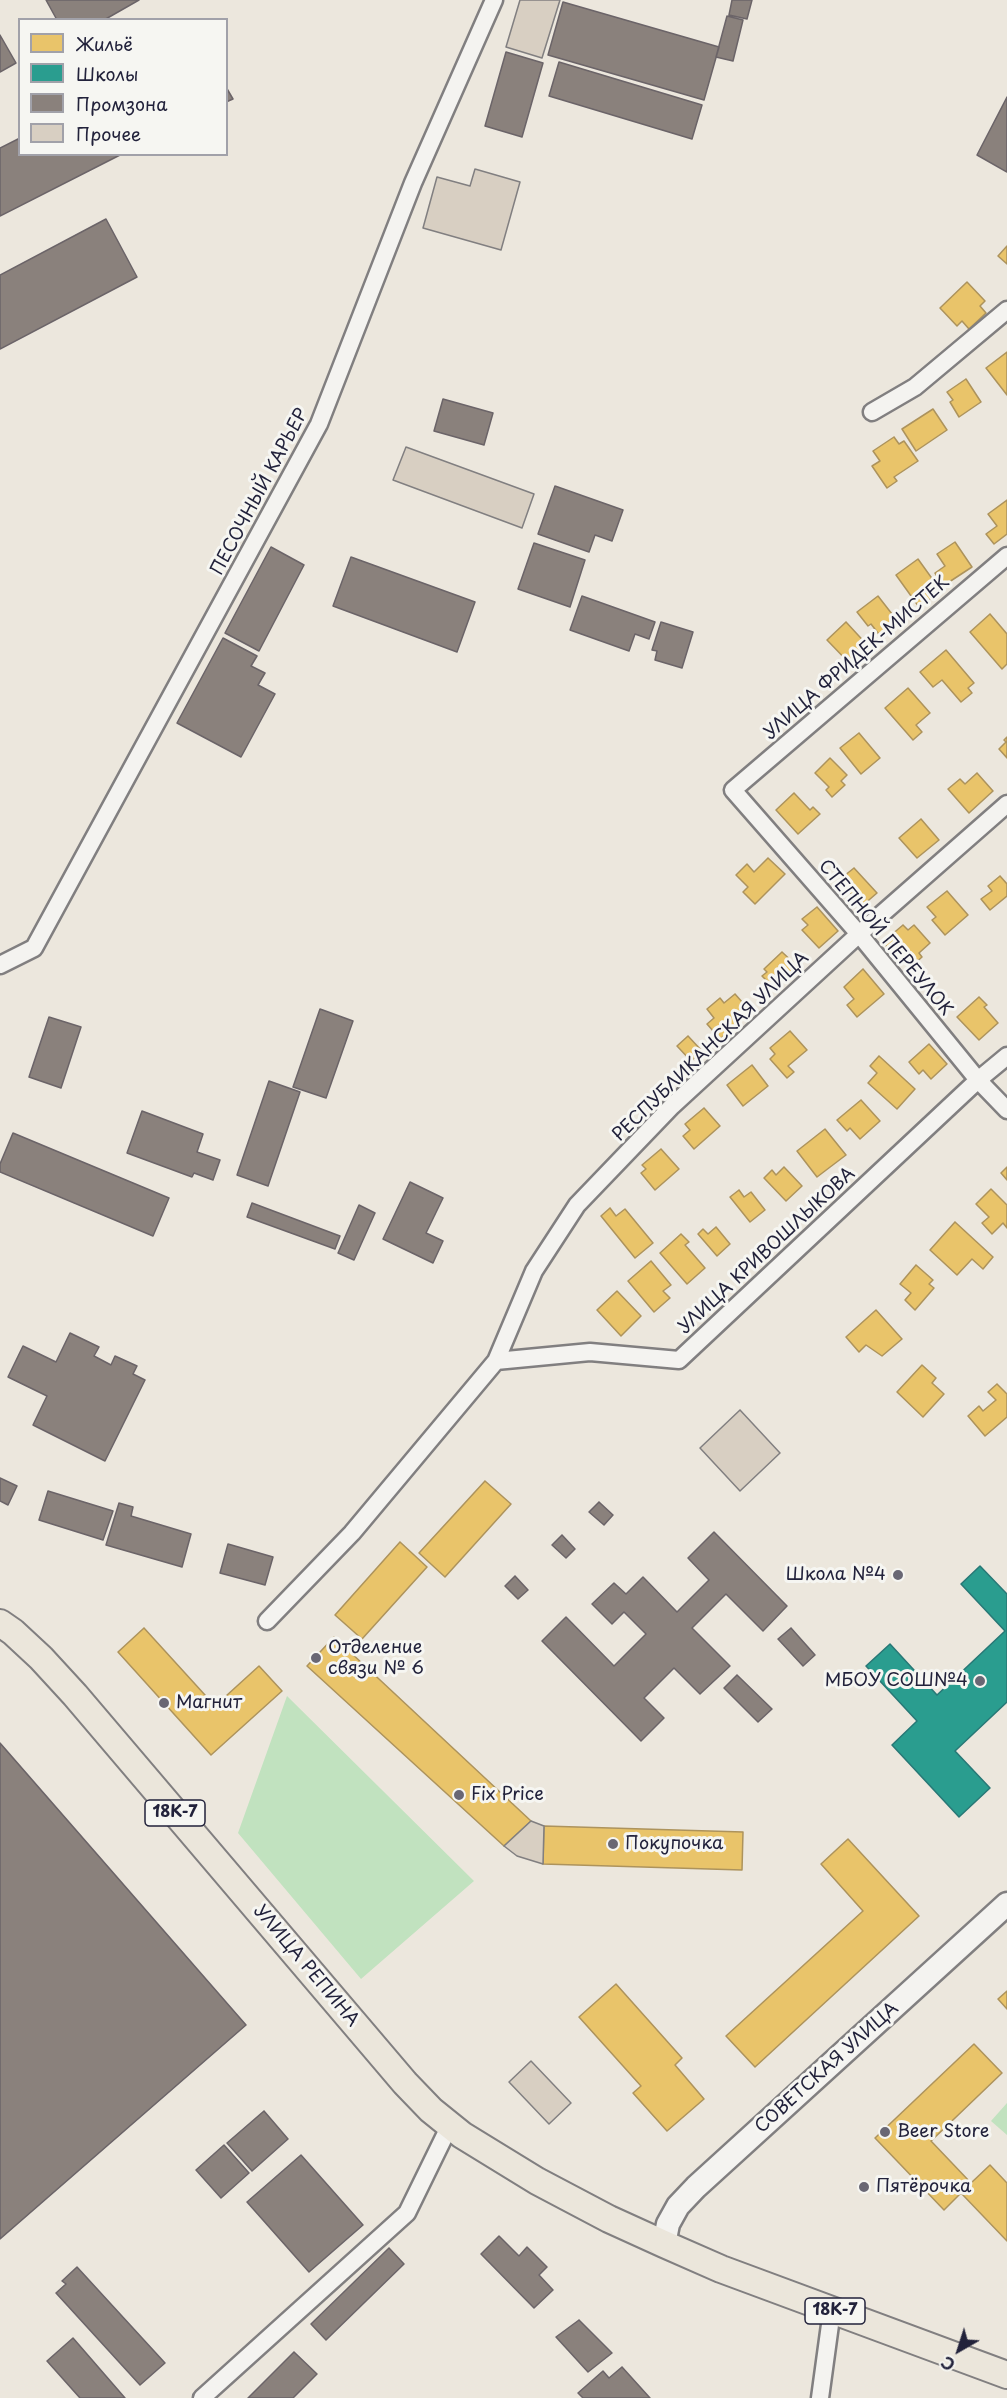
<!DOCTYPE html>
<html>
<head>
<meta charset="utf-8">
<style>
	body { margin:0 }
	#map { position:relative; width:1007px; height:2398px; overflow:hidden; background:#ece7dd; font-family:"Playpen Sans",sans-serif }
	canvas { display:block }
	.legend { position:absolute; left:18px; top:18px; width:210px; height:138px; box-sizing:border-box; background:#f6f6f2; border:2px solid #a1a1a9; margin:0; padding:8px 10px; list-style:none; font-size:18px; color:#22223b }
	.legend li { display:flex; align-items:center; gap:12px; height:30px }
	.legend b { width:30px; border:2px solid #a1a1a9 }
	.north { position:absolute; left:929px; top:2320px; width:60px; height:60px; -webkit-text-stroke:4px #f6f6f2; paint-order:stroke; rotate:219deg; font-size:16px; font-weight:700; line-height:24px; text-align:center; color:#22223b }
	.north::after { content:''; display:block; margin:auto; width:21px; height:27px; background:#22223b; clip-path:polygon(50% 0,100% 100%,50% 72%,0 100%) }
</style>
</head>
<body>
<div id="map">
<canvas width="1007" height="2398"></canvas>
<ul class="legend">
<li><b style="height:16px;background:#e9c46a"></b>Жильё</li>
<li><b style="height:16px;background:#2a9d8f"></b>Школы</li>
<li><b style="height:16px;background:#8a817c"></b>Промзона</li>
<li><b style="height:16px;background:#d8cfc2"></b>Прочее</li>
</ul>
<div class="north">С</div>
</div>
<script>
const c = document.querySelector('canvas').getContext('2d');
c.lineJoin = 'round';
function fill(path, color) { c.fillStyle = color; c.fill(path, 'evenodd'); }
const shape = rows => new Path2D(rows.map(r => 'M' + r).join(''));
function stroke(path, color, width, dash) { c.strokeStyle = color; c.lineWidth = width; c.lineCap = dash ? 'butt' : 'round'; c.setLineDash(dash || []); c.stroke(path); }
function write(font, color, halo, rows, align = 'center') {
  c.font = font + ' "Playpen Sans",sans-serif'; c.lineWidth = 6; c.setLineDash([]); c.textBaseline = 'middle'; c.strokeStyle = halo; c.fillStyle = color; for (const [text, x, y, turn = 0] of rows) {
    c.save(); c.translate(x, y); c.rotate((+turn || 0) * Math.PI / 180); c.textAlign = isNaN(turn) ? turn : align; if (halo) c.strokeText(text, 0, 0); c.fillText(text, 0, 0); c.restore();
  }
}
fill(shape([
	[287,1696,474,1881,361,1979,238,1833],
	[1007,2103,1007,2135,991,2121]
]), '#c1e2bf');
const homes = shape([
	[1007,246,1007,264,998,256,1007,246],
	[967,282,985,301,980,306,986,313,969,329,962,321,957,326,940,308,967,282],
	[1007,352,1007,395,986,368,1007,352],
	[966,379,981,402,959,417,950,402,953,400,947,392,966,379],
	[933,409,947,430,916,451,902,429,933,409],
	[894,437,899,444,904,441,918,461,894,477,897,481,887,488,872,466,880,461,873,451,894,437],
	[1007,500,1007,534,994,544,986,534,997,526,988,514,1007,500],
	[955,542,972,567,943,586,935,573,945,566,937,554,955,542],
	[918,559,941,591,919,607,896,575,918,559],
	[878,596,899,623,881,637,871,624,868,626,857,612,878,596],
	[990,614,1007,634,1007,664,1002,669,970,632,990,614],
	[846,622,870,648,852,666,827,640,846,622],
	[946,650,974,683,968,688,972,693,961,702,942,680,933,687,920,672,946,650],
	[908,688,930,713,916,725,922,732,913,740,885,708,908,688],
	[859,733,880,758,861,774,840,748,859,733],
	[1007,737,1007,758,999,749,1006,742,1004,740,1007,737],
	[830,758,847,775,841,781,845,785,832,797,826,790,829,787,815,773,830,758],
	[977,773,993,791,969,813,948,789,960,779,965,784,977,773],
	[794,793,810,810,813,807,820,814,798,834,776,810,794,793],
	[921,819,939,840,917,858,899,838,921,819],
	[768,858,785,874,755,904,743,892,748,887,736,875,747,864,754,872,768,858],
	[854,868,877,893,862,906,839,880,854,868],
	[1000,876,1007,884,1007,896,990,910,981,899,992,891,988,886,1000,876],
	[947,891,968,915,945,935,932,920,936,917,927,907,947,891],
	[817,907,838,931,819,948,802,930,808,925,802,919,817,907],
	[903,925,908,930,914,925,930,943,919,953,922,957,911,967,892,944,888,948,883,942,903,925],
	[782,952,797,966,778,984,775,981,771,985,762,976,767,972,764,969,782,952],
	[863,969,884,994,857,1017,847,1005,854,999,844,987,863,969],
	[735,994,751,1012,720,1039,707,1024,714,1018,707,1009,720,998,724,1003,735,994],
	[979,997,987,1005,984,1007,998,1023,979,1040,957,1017,979,997],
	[790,1031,807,1050,788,1066,794,1072,787,1078,770,1059,775,1054,770,1048,790,1031],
	[688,1036,702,1051,691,1061,677,1046,688,1036],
	[929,1044,947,1064,931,1079,923,1070,919,1074,909,1062,929,1044],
	[879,1056,915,1089,897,1109,868,1083,877,1073,870,1066,879,1056],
	[752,1065,768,1086,743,1106,727,1085,752,1065],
	[861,1100,880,1121,860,1139,850,1128,847,1131,837,1120,861,1100],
	[704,1108,720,1126,694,1149,683,1136,690,1130,685,1124,704,1108],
	[825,1129,846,1155,817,1177,797,1151,825,1129],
	[661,1149,679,1169,655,1190,641,1173,646,1169,642,1165,661,1149],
	[784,1167,802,1186,786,1201,764,1178,772,1170,776,1175,784,1167],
	[1007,1167,1007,1180,1001,1173,1007,1167],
	[991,1189,1007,1205,1007,1228,1003,1223,992,1234,982,1223,989,1217,976,1204,991,1189],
	[739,1190,744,1197,751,1192,765,1210,750,1222,730,1197,739,1190],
	[610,1208,616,1216,625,1209,653,1243,635,1258,601,1216,610,1208],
	[955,1222,993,1257,983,1269,972,1259,957,1275,930,1250,955,1222],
	[716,1227,730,1244,717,1256,698,1234,703,1229,708,1234,716,1227],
	[681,1234,689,1242,685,1245,705,1268,687,1284,660,1253,681,1234],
	[651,1261,671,1285,663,1291,670,1298,654,1312,628,1281,651,1261],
	[916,1265,933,1280,929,1284,934,1288,915,1310,905,1300,911,1293,900,1284,916,1265],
	[617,1291,641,1316,621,1336,597,1310,617,1291],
	[876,1310,902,1339,882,1356,866,1345,859,1352,846,1337,876,1310],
	[922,1365,936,1378,932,1383,944,1394,923,1417,897,1392,922,1365],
	[997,1384,1007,1394,1007,1417,985,1436,968,1416,979,1406,983,1411,996,1400,988,1392,997,1384],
	[485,1481,511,1504,445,1577,419,1553,485,1481],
	[400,1542,427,1567,362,1639,335,1615,400,1542],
	[144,1628,215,1706,259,1666,282,1691,211,1755,118,1652,144,1628],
	[334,1637,531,1821,504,1846,307,1666,334,1637],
	[544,1826,743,1832,742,1870,543,1864,544,1826],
	[848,1839,919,1916,755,2067,726,2036,863,1911,821,1864,848,1839],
	[616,1984,682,2058,675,2065,704,2099,667,2131,633,2093,641,2086,579,2017,616,1984],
	[1007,1991,1007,2009,998,1999,1007,1991],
	[974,2044,1002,2073,931,2141,971,2183,990,2165,1007,2183,1007,2241,961,2193,944,2210,875,2138,974,2044]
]);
fill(homes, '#e9c46a');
stroke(homes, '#ad935c', 1.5);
const schools = shape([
	[980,1566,1007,1594,1007,1702,955,1751,990,1788,959,1817,892,1745,917,1721,866,1666,890,1644,937,1695,1005,1631,961,1584,980,1566]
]);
fill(schools, '#2a9d8f');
stroke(schools, '#287876', 1.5);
const industry = shape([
	[46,0,139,0,104,20,57,20,46,0],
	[732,0,752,0,747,19,729,15,732,0],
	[563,2,719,47,704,100,548,55,563,2],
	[727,16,743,20,733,61,716,57,727,16],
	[0,35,16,63,0,72,0,35],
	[506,52,543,63,522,137,485,126,506,52],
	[559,62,702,105,692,139,549,96,559,62],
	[226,87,233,99,226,102,226,87],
	[1007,97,1007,172,977,155,1007,97],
	[20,138,20,154,122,154,0,216,0,148,20,138],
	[106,219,137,277,0,349,0,275,106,219],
	[443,399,493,413,484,445,434,431,443,399],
	[555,486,623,510,612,541,595,535,589,552,538,534,555,486],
	[534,543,585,560,570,607,518,589,534,543],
	[271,547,304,565,259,651,225,633,271,547],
	[351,557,475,602,457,652,333,606,351,557],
	[582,596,655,622,649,639,635,634,629,651,570,630,582,596],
	[661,622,693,632,682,668,655,660,657,651,652,650,661,622],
	[223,638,257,656,251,666,265,673,258,685,275,694,241,757,177,723,223,638],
	[320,1009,353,1021,326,1098,293,1087,320,1009],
	[49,1017,81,1027,61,1088,29,1077,49,1017],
	[269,1081,300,1092,268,1186,237,1175,269,1081],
	[142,1111,203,1134,197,1152,220,1160,213,1180,194,1173,192,1177,127,1153,142,1111],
	[13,1133,169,1198,153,1236,0,1172,0,1164,13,1133],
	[410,1182,443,1198,426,1233,443,1241,433,1263,383,1239,410,1182],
	[252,1203,340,1236,335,1249,247,1217,252,1203],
	[359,1205,375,1213,354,1260,338,1253,359,1205],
	[70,1333,99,1347,94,1356,111,1365,115,1356,137,1366,133,1374,145,1380,105,1461,33,1425,47,1396,8,1377,23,1346,56,1362,70,1333],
	[0,1478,17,1486,8,1505,0,1501,0,1478],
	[48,1491,113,1511,103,1540,39,1520,48,1491],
	[599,1502,613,1515,604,1525,589,1512,599,1502],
	[119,1503,133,1507,131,1516,191,1534,182,1567,106,1545,119,1503],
	[714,1532,787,1606,763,1631,726,1594,692,1628,730,1666,700,1694,674,1668,644,1698,664,1718,641,1741,542,1641,566,1617,614,1666,646,1634,624,1612,612,1624,592,1604,614,1583,626,1594,643,1577,677,1612,709,1580,688,1558,714,1532],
	[562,1535,575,1549,566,1558,552,1545,562,1535],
	[228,1544,273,1557,265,1585,220,1573,228,1544],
	[515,1576,528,1590,518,1599,505,1586,515,1576],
	[791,1628,815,1655,803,1666,778,1639,791,1628],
	[737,1675,772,1709,758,1722,724,1688,737,1675],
	[0,1743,246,2025,0,2239,0,1743],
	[264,2111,288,2139,252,2171,227,2143,264,2111],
	[224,2145,249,2173,221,2198,196,2170,224,2145],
	[301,2155,363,2225,309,2272,247,2202,301,2155],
	[499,2236,519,2256,527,2247,547,2267,539,2275,553,2290,534,2308,481,2254,499,2236],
	[389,2248,404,2264,326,2340,311,2324,389,2248],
	[77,2267,165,2363,140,2385,56,2293,66,2284,62,2281,77,2267],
	[579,2320,612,2353,588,2372,556,2337,579,2320],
	[73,2338,125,2398,80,2398,47,2361,73,2338],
	[294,2352,317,2374,293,2398,248,2398,294,2352],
	[622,2367,650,2398,583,2398,578,2393,603,2371,609,2378,622,2367]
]);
fill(industry, '#8a817c');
stroke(industry, '#6b6468', 1.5);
const building = shape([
	[520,0,560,0,542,58,506,47,520,0],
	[475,169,520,182,501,250,423,228,437,177,470,186,475,169],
	[406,447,534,494,522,528,393,480,406,447],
	[740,1410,780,1453,740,1491,700,1448,740,1410],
	[531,1821,544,1826,543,1864,517,1856,504,1846,531,1821],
	[531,2061,571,2103,549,2124,509,2082,531,2061]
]);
fill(building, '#d8cfc2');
stroke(building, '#817f80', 1.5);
const minor = shape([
	[872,412,915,387,1007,310],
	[1007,556,733,790,859,934,978,1080,1007,1110],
	[0,965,34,948,319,424,413,183,494,0],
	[496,1361,534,1271,577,1205,672,1106,859,934,1007,804],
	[267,1621,352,1533,496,1361,590,1352,679,1360,978,1080,1007,1056],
	[202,2398,407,2213,450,2125],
	[820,2398,832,2310]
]);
const secondary = shape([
	[664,2244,668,2224,678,2206,696,2187,1007,1904]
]);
const primary = shape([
	[0,1623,13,1632,41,1658,75,1695,405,2083,431,2110,462,2135,537,2181,609,2219,664,2244,721,2269,1007,2375]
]);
stroke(minor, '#817f80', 21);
stroke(secondary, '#817f80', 27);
stroke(primary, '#817f80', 30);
stroke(minor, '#f4f3f0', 16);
stroke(secondary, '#f4f3f0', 22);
stroke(primary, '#ebe6db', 26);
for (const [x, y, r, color] of [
	[898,1575,6,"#696774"],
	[316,1658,6,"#696774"],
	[980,1681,6,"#696774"],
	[164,1703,6,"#696774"],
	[459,1795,6,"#696774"],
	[613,1844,6,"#696774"],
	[885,2132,6,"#696774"],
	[864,2187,6,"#696774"]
]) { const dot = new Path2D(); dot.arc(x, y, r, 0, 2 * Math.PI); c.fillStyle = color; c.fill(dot); stroke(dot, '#f6f6f2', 2); }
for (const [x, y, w] of [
	[175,1813,60],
	[835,2311,60]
]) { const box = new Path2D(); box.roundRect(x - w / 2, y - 13, w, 26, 4.5); c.fillStyle = '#f6f6f2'; c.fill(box); stroke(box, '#22223b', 1.5); }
write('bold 16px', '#22223b', null, [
	["18К-7",175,1813],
	["18К-7",835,2311]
]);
write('18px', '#22223b', '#f6f6f2', [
	["ПЕСОЧНЫЙ КАРЬЕР",260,492,-62],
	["УЛИЦА ФРИДЕК-МИСТЕК",857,658,-41],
	["СТЕПНОЙ ПЕРЕУЛОК",885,938,50],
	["РЕСПУБЛИКАНСКАЯ УЛИЦА",711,1047,-44],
	["УЛИЦА КРИВОШЛЫКОВА",767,1251,-43],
	["УЛИЦА РЕПИНА",306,1966,50],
	["СОВЕТСКАЯ УЛИЦА",827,2068,-42]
]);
write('18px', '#22223b', '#f6f6f2', [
	["Школа №4",886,1575,"right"],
	["Отделение",328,1648],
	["связи № 6",328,1669],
	["МБОУ СОШ№4",968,1681,"right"],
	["Магнит",176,1703],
	["Fix Price",471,1795],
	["Покупочка",625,1844],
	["Beer Store",897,2132],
	["Пятёрочка",876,2187]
], 'left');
</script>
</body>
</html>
